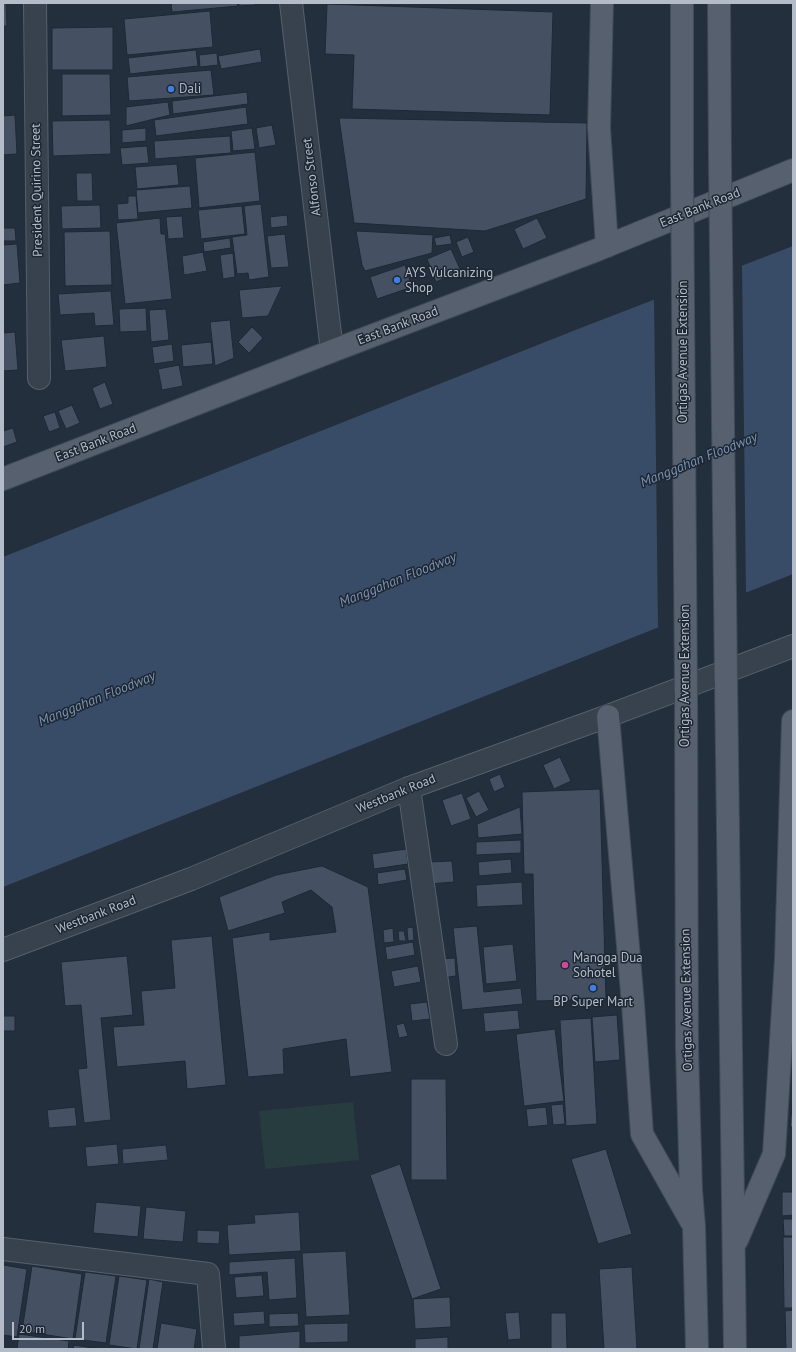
<!DOCTYPE html>
<html>
<head>
<meta charset="utf-8">
<style>
	body { margin:0 }
	#map { position:relative; width:796px; height:1352px; overflow:hidden; background:#242f3e; font-family:"PT Sans",sans-serif }
	canvas { display:block }
	.frame { position:absolute; inset:0; border:4px solid #b4bcc9; pointer-events:none }
	.scale { position:absolute; left:12px; top:1322px; width:72px; height:18px; box-sizing:border-box; border:2px solid #b4bcc9; border-top:0; padding-left:5px; font-size:12px; line-height:14px; white-space:nowrap; color:#b4bcc9; -webkit-text-stroke:3px #1d2633; paint-order:stroke }
</style>
</head>
<body>
<div id="map">
<canvas width="796" height="1352"></canvas>
<div class="frame"></div>
<div class="scale">20 m</div>
</div>
<script>
const c = document.querySelector('canvas').getContext('2d');
c.lineJoin = 'round';
function fill(path, color) { c.fillStyle = color; c.fill(path, 'evenodd'); }
const shape = rows => new Path2D(rows.map(r => 'M' + r).join(''));
function stroke(path, color, width, dash) { c.strokeStyle = color; c.lineWidth = width; c.lineCap = dash ? 'butt' : 'round'; c.setLineDash(dash || []); c.stroke(path); }
function write(font, color, halo, rows, align = 'center') {
  c.font = font + ' "PT Sans",sans-serif'; c.lineWidth = 3; c.setLineDash([]); c.textBaseline = 'middle'; c.strokeStyle = halo; c.fillStyle = color; for (const [text, x, y, turn = 0] of rows) {
    c.save(); c.translate(x, y); c.rotate((+turn || 0) * Math.PI / 180); c.textAlign = isNaN(turn) ? turn : align; if (halo) c.strokeText(text, 0, 0); c.fillText(text, 0, 0); c.restore();
  }
}
fill(shape([
	[353,1102,359,1160,265,1169,259,1111]
]), '#263c3f');
fill(shape([
	[793,246,793,574,3,887,3,557,578,329]
]), '#394c67');
fill(shape([
	[742,264,746,594,658,629,654,298]
]), '#242f3e');
const building = shape([
	[3,3,6,3,7,26,3,26,3,3],
	[171,3,237,3,238,6,172,12,171,3],
	[239,3,255,3,256,5,239,6,239,3],
	[327,4,553,12,550,115,352,109,354,55,325,54,327,4],
	[210,11,213,47,127,55,124,19,210,11],
	[113,27,113,70,52,70,52,28,113,27],
	[260,49,262,62,221,69,218,56,260,49],
	[196,50,198,66,130,74,128,58,196,50],
	[217,53,218,65,200,67,199,55,217,53],
	[211,70,214,95,129,101,127,77,211,70],
	[62,74,110,74,111,115,62,116,62,74],
	[247,92,248,104,173,114,172,101,247,92],
	[168,102,170,115,126,126,126,107,168,102],
	[246,107,248,124,156,136,154,120,246,107],
	[15,115,17,154,3,155,3,116,15,115],
	[339,118,587,123,586,199,485,231,354,223,339,118],
	[110,120,111,154,53,156,52,121,110,120],
	[272,125,276,145,259,148,256,128,272,125],
	[146,128,146,141,122,143,122,130,146,128],
	[252,128,255,149,233,151,231,131,252,128],
	[230,136,231,153,155,159,154,141,230,136],
	[147,146,149,163,122,165,120,148,147,146],
	[255,152,260,201,199,208,195,158,255,152],
	[177,164,179,185,137,189,135,167,177,164],
	[76,173,92,173,93,201,77,201,76,173],
	[190,186,192,208,138,213,136,190,190,186],
	[128,196,136,196,138,219,118,220,117,204,128,203,128,196],
	[261,204,269,277,249,280,248,273,237,274,232,237,247,235,244,206,261,204],
	[100,205,101,228,62,229,61,206,100,205],
	[242,206,245,234,201,239,198,210,242,206],
	[287,215,288,226,271,228,270,217,287,215],
	[182,216,184,238,168,239,166,217,182,216],
	[160,218,161,234,165,234,172,299,125,304,116,223,160,218],
	[537,218,547,238,523,249,514,229,537,218],
	[3,228,15,228,16,241,3,241,3,228],
	[110,231,112,285,65,286,64,232,110,231],
	[356,231,433,235,432,253,365,271,362,265,356,231],
	[285,234,289,267,271,268,267,236,285,234],
	[450,235,452,244,436,246,434,238,450,235],
	[468,237,474,252,462,257,456,242,468,237],
	[230,238,231,248,204,252,203,242,230,238],
	[17,244,20,283,3,285,3,245,17,244],
	[451,249,461,271,436,282,427,259,451,249],
	[203,252,207,271,184,275,182,256,203,252],
	[233,253,235,277,223,279,220,255,233,253],
	[405,265,412,287,377,299,370,277,405,265],
	[282,286,268,316,242,318,239,290,282,286],
	[111,291,114,325,95,326,94,313,60,315,58,294,111,291],
	[146,308,147,331,120,332,119,309,146,308],
	[166,309,169,340,151,342,149,310,166,309],
	[230,320,234,358,215,366,210,322,230,320],
	[252,327,263,338,249,353,238,342,252,327],
	[15,332,18,370,3,371,3,333,15,332],
	[104,336,107,367,65,371,61,340,104,336],
	[211,342,213,364,183,367,181,345,211,342],
	[172,344,174,361,154,364,152,347,172,344],
	[179,365,183,386,162,390,158,369,179,365],
	[105,382,113,404,100,409,92,388,105,382],
	[72,405,80,423,66,429,58,411,72,405],
	[55,412,60,428,49,432,43,416,55,412],
	[13,428,17,442,3,447,3,431,13,428],
	[560,757,571,781,554,789,543,765,560,757],
	[500,774,505,787,494,792,489,779,500,774],
	[600,789,606,999,536,1001,533,874,524,874,522,792,600,789],
	[479,791,489,810,476,817,466,798,479,791],
	[462,793,471,819,451,826,442,800,462,793],
	[520,807,522,834,478,838,477,824,520,807],
	[521,840,521,853,476,855,476,842,521,840],
	[406,849,408,864,374,869,372,854,406,849],
	[511,859,512,873,479,876,478,862,511,859],
	[452,861,454,882,429,884,428,862,452,861],
	[322,866,368,887,392,1072,350,1077,346,1039,283,1049,284,1074,248,1077,232,938,270,932,270,940,336,932,332,907,311,890,282,902,285,913,228,931,219,897,276,875,322,866],
	[405,869,407,880,378,885,377,873,405,869],
	[522,882,523,905,477,907,476,885,522,882],
	[477,926,484,992,521,988,523,1004,462,1010,453,928,477,926],
	[413,927,414,940,408,941,407,928,413,927],
	[393,928,394,942,384,943,383,930,393,928],
	[398,931,404,931,406,941,399,941,398,931],
	[212,936,226,1085,187,1089,185,1061,117,1067,113,1027,144,1025,141,991,175,988,171,940,212,936],
	[413,942,415,955,387,960,385,947,413,942],
	[513,944,517,981,486,984,483,947,513,944],
	[127,956,133,1015,101,1018,111,1120,84,1123,78,1069,87,1068,81,1005,65,1006,61,962,127,956],
	[455,958,456,976,441,978,440,959,455,958],
	[418,966,421,982,394,987,391,971,418,966],
	[427,1002,430,1019,412,1021,410,1004,427,1002],
	[518,1010,520,1029,485,1032,483,1013,518,1010],
	[617,1015,620,1060,595,1062,592,1017,617,1015],
	[3,1016,15,1016,15,1031,3,1031,3,1016],
	[591,1018,597,1124,566,1126,560,1020,591,1018],
	[404,1023,408,1036,399,1038,396,1025,404,1023],
	[555,1029,564,1101,524,1106,516,1034,555,1029],
	[411,1079,446,1079,447,1180,411,1180,411,1079],
	[793,1098,793,1127,790,1127,793,1098],
	[563,1104,565,1124,553,1125,551,1105,563,1104],
	[75,1107,77,1126,49,1128,47,1110,75,1107],
	[546,1107,548,1125,528,1127,526,1109,546,1107],
	[117,1144,119,1164,87,1167,85,1147,117,1144],
	[166,1145,168,1160,123,1164,122,1149,166,1145],
	[606,1149,632,1234,598,1244,571,1159,606,1149],
	[400,1164,441,1289,412,1299,370,1175,400,1164],
	[782,1192,793,1192,793,1215,782,1216,782,1192],
	[96,1202,141,1206,138,1237,93,1233,96,1202],
	[146,1207,186,1211,183,1242,143,1239,146,1207],
	[299,1212,301,1251,229,1255,227,1225,255,1223,254,1215,299,1212],
	[783,1219,793,1219,793,1236,784,1236,783,1219],
	[197,1230,220,1231,219,1244,197,1243,197,1230],
	[783,1237,793,1237,793,1308,784,1308,783,1237],
	[346,1251,350,1315,306,1317,302,1253,346,1251],
	[295,1258,297,1298,269,1300,267,1272,229,1275,229,1262,295,1258],
	[3,1265,27,1269,17,1337,3,1335,3,1265],
	[32,1266,82,1274,73,1339,22,1331,32,1266],
	[632,1267,637,1349,604,1349,599,1269,632,1267],
	[85,1272,116,1276,106,1343,75,1339,85,1272],
	[262,1275,264,1296,236,1298,234,1277,262,1275],
	[119,1276,147,1280,137,1349,109,1345,119,1276],
	[149,1279,163,1282,153,1349,139,1349,149,1279],
	[450,1297,451,1327,415,1329,413,1299,450,1297],
	[793,1310,793,1349,786,1349,785,1311,793,1310],
	[264,1311,265,1324,234,1326,233,1313,264,1311],
	[519,1312,521,1339,508,1340,505,1313,519,1312],
	[298,1313,299,1326,269,1327,269,1314,298,1313],
	[551,1313,566,1313,567,1349,551,1349,551,1313],
	[161,1323,197,1329,194,1349,157,1349,161,1323],
	[348,1323,348,1342,305,1343,304,1324,348,1323],
	[300,1331,300,1349,239,1349,239,1336,300,1331],
	[19,1334,69,1341,68,1349,17,1349,19,1334],
	[448,1337,448,1349,415,1349,415,1339,448,1337],
	[74,1345,99,1349,73,1349,74,1345]
]);
fill(building, '#455162');
stroke(building, '#1f2835', 1);
const minor = shape([
	[35,3,39,378],
	[291,3,332,351],
	[409,788,446,1044],
	[3,950,191,879,409,788,608,716,793,646],
	[3,1249,208,1274,214,1349]
]);
const major = shape([
	[602,3,599,128,607,246],
	[719,3,720,163],
	[682,171,682,3],
	[3,479,332,351,597,250,793,170],
	[726,681,735,1349],
	[686,693,687,1049,691,1190,694,1227,697,1349],
	[608,716,633,1004,642,1134,691,1221],
	[737,1240,774,1154,786,959,793,721]
]);
stroke(minor, '#565f6c', 24);
stroke(major, '#414a57', 24);
stroke(minor, '#38414e', 22);
stroke(major, '#56606e', 22);
const majorBridge = shape([
	[720,163,726,681],
	[682,171,686,693]
]);
stroke(majorBridge, '#414a57', 24, []);
stroke(majorBridge, '#56606e', 22);
for (const [x, y, r, color] of [
	[171,89,4,"#3f7fe0"],
	[397,280,4,"#3f7fe0"],
	[565,965,4,"#d1479c"],
	[593,988,4,"#3f7fe0"]
]) { const dot = new Path2D(); dot.arc(x, y, r, 0, 2 * Math.PI); c.fillStyle = color; c.fill(dot); stroke(dot, '#1d2633', 1.5); }
write('13px', '#b4bcc9', '#1d2633', [
	["Dali",179,89],
	["AYS Vulcanizing",405,273],
	["Shop",405,288],
	["Mangga Dua",573,958],
	["Sohotel",573,973],
	["BP Super Mart",593,1002,"center"]
], 'left');
write('13px', '#b4bcc9', '#1d2633', [
	["Alfonso Street",312,177,-97],
	["President Quirino Street",37,190,-91],
	["East Bank Road",700,208,-22],
	["East Bank Road",398,326,-21],
	["Ortigas Avenue Extension",683,352,-90],
	["East Bank Road",96,443,-21],
	["Ortigas Avenue Extension",685,676,-90],
	["Westbank Road",396,794,-22],
	["Westbank Road",96,915,-21],
	["Ortigas Avenue Extension",687,1000,-91]
]);
write('italic 14px', '#7c92b1', '#1d2633', [
	["Manggahan Floodway",699,460,-22],
	["Manggahan Floodway",398,580,-22],
	["Manggahan Floodway",97,699,-22]
]);
</script>
</body>
</html>
